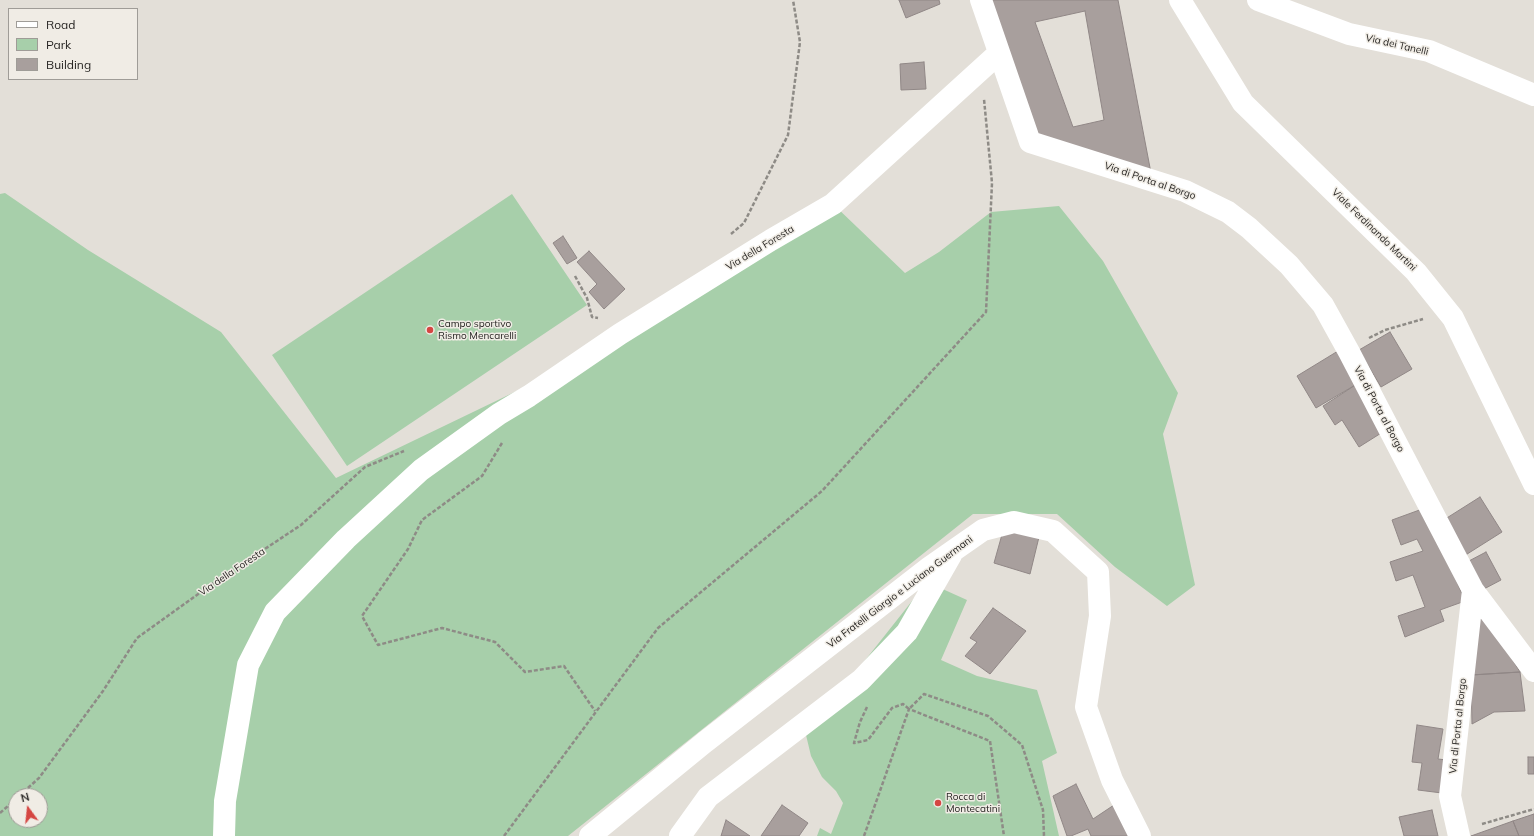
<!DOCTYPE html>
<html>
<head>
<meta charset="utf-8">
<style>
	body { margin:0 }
	#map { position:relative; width:1534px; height:836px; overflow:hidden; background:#e3dfd8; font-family:Mulish,sans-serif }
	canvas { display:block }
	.legend { position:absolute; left:8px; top:8px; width:130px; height:72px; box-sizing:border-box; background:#f0ece5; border:1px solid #9f9c97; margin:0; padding:5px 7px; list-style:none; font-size:12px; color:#262422 }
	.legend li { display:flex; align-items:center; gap:8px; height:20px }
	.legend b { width:20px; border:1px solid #9f9c97 }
	.north { position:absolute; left:8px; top:788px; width:40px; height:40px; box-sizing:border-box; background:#f0ece5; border:1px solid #9f9c97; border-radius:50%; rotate:345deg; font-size:11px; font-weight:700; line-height:16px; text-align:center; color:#262422 }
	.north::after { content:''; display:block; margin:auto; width:14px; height:18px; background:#d54642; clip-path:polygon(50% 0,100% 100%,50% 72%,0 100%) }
</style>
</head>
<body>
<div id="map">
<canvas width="1534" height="836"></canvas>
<ul class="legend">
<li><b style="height:5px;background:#fff"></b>Road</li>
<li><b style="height:11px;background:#a7cfaa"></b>Park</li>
<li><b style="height:11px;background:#a89f9d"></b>Building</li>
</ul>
<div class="north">N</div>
</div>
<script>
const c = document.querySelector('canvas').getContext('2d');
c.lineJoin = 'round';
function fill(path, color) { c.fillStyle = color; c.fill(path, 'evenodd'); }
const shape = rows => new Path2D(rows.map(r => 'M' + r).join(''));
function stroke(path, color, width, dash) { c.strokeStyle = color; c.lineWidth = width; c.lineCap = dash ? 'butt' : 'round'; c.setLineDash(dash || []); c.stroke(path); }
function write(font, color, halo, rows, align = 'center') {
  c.font = font + ' Mulish,sans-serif'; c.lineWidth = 3; c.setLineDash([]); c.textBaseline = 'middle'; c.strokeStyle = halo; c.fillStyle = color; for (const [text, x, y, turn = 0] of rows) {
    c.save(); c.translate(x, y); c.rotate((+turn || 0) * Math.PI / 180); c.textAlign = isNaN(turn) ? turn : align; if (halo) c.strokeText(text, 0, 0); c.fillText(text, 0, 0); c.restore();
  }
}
fill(shape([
	[5,193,88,250,221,332,336,478,579,361,833,204,905,273,939,252,991,212,1059,206,1103,261,1178,393,1163,434,1195,585,1167,606,1115,567,1057,514,973,514,568,836,0,836,0,194],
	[16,796,40,796,40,820,16,820],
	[512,194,587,305,347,466,272,355],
	[927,582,967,600,941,660,977,676,1037,690,1057,753,1042,761,1059,836,817,836,820,828,831,834,843,803,836,791,822,777,811,756,806,735]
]), '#a7cfaa');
const building = shape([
	[899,0,939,0,940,4,906,18,899,0],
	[988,0,1118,0,1151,173,1038,141,988,0],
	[1085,11,1104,120,1073,127,1035,22,1085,11],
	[924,62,926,89,901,90,900,64,924,62],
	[563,236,577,258,567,264,553,243,563,236],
	[589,251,625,289,604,309,589,292,597,284,577,262,589,251],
	[1390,332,1412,369,1381,387,1359,350,1390,332],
	[1338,351,1357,384,1316,408,1297,376,1338,351],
	[1357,384,1386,430,1359,447,1342,420,1335,425,1323,406,1357,384],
	[1480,497,1502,532,1464,556,1442,521,1480,497],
	[1425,508,1465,601,1440,610,1444,621,1405,637,1398,616,1425,607,1413,575,1396,581,1390,562,1423,551,1417,539,1401,545,1392,520,1425,508],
	[1003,531,1039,537,1030,574,994,563,1003,531],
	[1486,552,1501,580,1482,590,1467,562,1486,552],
	[993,608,1026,631,990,674,965,656,977,642,970,638,993,608],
	[1486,617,1520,672,1471,675,1478,620,1486,617],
	[1520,672,1525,711,1494,712,1472,724,1471,675,1520,672],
	[1417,725,1443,729,1438,759,1447,760,1442,793,1418,790,1422,763,1412,762,1417,725],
	[1528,757,1534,757,1534,774,1528,774,1528,757],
	[1076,784,1093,819,1117,803,1136,836,1091,836,1088,829,1071,836,1067,836,1053,796,1076,784],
	[782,805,808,823,799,836,761,836,782,805],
	[1432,810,1438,836,1404,836,1399,817,1432,810],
	[1534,814,1534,836,1519,836,1513,821,1534,814],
	[726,820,750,836,721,836,726,820],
	[1513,821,1519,836,1471,836,1513,821]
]);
fill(building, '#a89f9d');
stroke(building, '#908786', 1);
stroke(shape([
	[731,234,744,223,788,135,800,42,793,0],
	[575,276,587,298,592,317,598,318],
	[1369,338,1385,330,1423,319],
	[502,443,482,476,422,520,408,549,362,616,378,645,442,628,495,642,525,672,564,666,595,711],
	[867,707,860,722,854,743,868,740,892,708,903,704,909,709,924,694,988,716,1022,745,1043,810,1044,836],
	[19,796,39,778,103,691,137,638,215,582,301,525,365,467,404,451],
	[0,813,16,799],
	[1482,824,1534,809],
	[504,836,658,628,822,491,986,312,992,183,984,99],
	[864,836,909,709,990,741,1004,836]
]), '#8e8b86', 2.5, [4, 2]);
stroke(shape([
	[981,0,1030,142,1185,191,1228,212,1249,228,1289,265,1323,305,1349,352,1473,590,1534,671],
	[1180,0,1243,103,1416,272,1453,318,1534,484],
	[1258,0,1349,34,1429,51,1534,95],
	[224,836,225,801,248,665,275,612,346,539,421,470,499,414,529,396,620,334,771,240,833,204,999,53],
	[590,836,705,742,930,567,983,530,1014,522,1053,531,1098,572,1100,616,1086,707,1112,780,1140,836],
	[680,836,708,797,861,680,907,632,951,555],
	[1459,836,1450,796,1473,590]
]), '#fff', 22);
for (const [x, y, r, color] of [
	[430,330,4,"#d54642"],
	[938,803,4,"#d54642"]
]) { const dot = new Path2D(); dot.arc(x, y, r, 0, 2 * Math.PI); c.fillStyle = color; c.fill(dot); stroke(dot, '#f0ece5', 1.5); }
write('10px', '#262422', '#f0ece5', [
	["Via dei Tanelli",1397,45,13],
	["Via di Porta al Borgo",1150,181,19],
	["Viale Ferdinando Martini",1374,230,44],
	["Via della Foresta",760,248,-31],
	["Via di Porta al Borgo",1379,409,62],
	["Via della Foresta",232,572,-34],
	["Via Fratelli Giorgio e Luciano Guermani",900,592,-37],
	["Via di Porta al Borgo",1458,726,-84]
]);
write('10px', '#262422', '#f0ece5', [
	["Campo sportivo",438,324],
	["Rismo Mencarelli",438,336],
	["Rocca di",946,797],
	["Montecatini",946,809]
], 'left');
</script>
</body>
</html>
